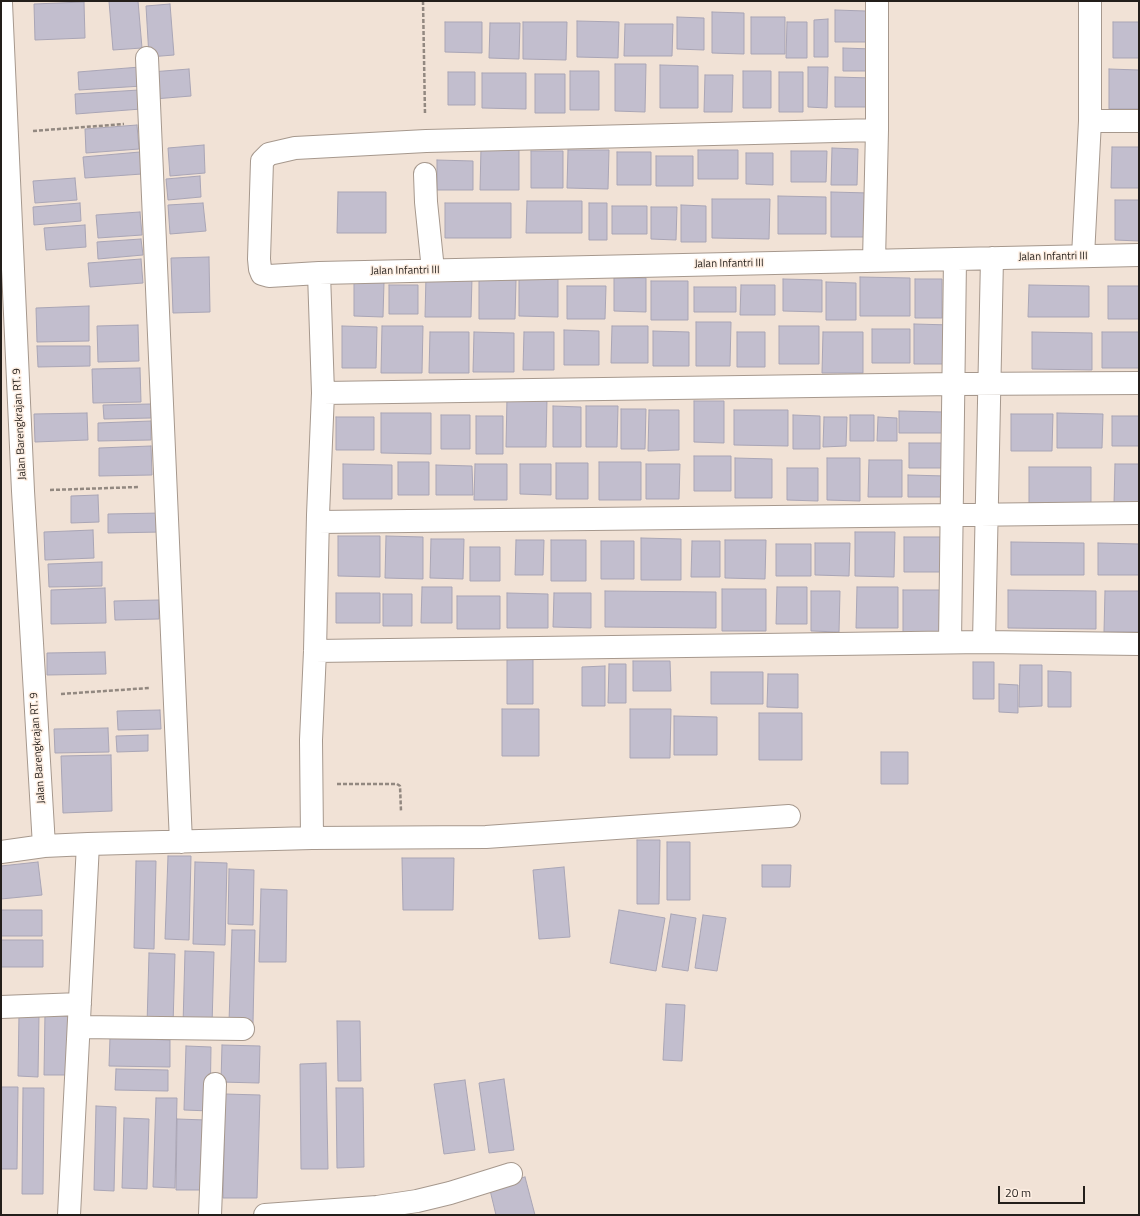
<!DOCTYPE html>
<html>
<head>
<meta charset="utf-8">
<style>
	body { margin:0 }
	#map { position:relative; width:1140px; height:1216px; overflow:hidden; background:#f1e2d6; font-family:"Titillium Web",sans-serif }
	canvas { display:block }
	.frame { position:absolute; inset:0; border:2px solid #231e1a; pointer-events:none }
	.scale { position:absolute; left:998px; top:1186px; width:87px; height:18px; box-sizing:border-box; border:2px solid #231e1a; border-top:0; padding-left:5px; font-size:12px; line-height:14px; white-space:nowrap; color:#231e1a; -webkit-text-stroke:3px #feefe3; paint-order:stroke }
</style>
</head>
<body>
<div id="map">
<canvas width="1140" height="1216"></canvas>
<div class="frame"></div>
<div class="scale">20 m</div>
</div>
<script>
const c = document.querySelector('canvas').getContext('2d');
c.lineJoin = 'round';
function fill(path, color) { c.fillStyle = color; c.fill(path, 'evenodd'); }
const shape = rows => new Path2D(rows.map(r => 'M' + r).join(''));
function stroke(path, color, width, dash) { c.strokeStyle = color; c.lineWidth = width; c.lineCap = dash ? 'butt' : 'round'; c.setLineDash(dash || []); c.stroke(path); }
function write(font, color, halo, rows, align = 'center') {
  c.font = font + ' "Titillium Web",sans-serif'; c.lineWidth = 3; c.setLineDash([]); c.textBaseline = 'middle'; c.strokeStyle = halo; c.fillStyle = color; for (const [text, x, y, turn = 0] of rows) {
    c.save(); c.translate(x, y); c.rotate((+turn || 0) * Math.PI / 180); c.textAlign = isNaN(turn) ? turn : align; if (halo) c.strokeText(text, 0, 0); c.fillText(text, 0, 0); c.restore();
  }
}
const building = shape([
	[109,1,138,1,142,48,113,50,109,1],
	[84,2,85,38,35,40,34,4,84,2],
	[170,4,174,55,149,57,146,6,170,4],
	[835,10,866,11,866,42,835,42,835,10],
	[712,12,744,13,744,54,712,53,712,12],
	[677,17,704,18,704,50,677,49,677,17],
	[751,17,785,17,785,54,751,54,751,17],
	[828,19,828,57,814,57,814,20,828,19],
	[577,21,619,22,618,58,577,57,577,21],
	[445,22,482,22,482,53,445,52,445,22],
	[523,22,567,22,566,60,523,59,523,22],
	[787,22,807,22,807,58,786,58,787,22],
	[1113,22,1139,22,1139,58,1113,58,1113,22],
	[490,23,520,23,519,59,489,58,490,23],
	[625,24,673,24,672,56,624,56,625,24],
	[843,48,872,49,872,71,843,71,843,48],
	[615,64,646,64,645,112,615,111,615,64],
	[660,65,698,66,698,108,660,108,660,65],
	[140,67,142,86,79,90,78,72,140,67],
	[808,67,828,67,827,108,808,107,808,67],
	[189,69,191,96,154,99,151,72,189,69],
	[1109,69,1139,70,1139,109,1109,109,1109,69],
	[570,71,599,71,599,110,570,110,570,71],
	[743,71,771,71,771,108,743,108,743,71],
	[448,72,475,72,475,105,448,105,448,72],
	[779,72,803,72,803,112,779,112,779,72],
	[482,73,526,73,526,109,482,108,482,73],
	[535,74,565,74,565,113,535,113,535,74],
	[705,75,733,75,732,112,704,112,705,75],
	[835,77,872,78,871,107,835,107,835,77],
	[139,90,141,109,76,114,75,94,139,90],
	[137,125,139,149,86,153,85,129,137,125],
	[204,145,205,173,170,176,168,148,204,145],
	[1112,147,1139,147,1139,188,1111,188,1112,147],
	[481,148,519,148,519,190,480,190,481,148],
	[832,148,858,149,857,185,831,185,832,148],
	[568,150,609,150,608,189,567,188,568,150],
	[698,150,738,150,738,179,698,179,698,150],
	[531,151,563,151,563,188,531,188,531,151],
	[791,151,827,151,826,182,791,182,791,151],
	[140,152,142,174,85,178,83,157,140,152],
	[617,152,651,152,651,185,617,185,617,152],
	[746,153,773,153,773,185,746,184,746,153],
	[656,156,693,156,693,186,656,186,656,156],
	[437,160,473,161,473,190,437,190,437,160],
	[200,176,201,197,168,200,166,179,200,176],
	[75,178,77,200,35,203,33,181,75,178],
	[338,192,386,192,386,233,337,233,338,192],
	[831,192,869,193,869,237,831,237,831,192],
	[778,196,826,197,826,234,778,234,778,196],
	[712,199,770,199,769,239,712,238,712,199],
	[1115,200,1139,200,1139,241,1115,240,1115,200],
	[527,201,582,201,582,233,526,233,527,201],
	[80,203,81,221,34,225,33,207,80,203],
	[203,203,206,231,170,234,168,205,203,203],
	[445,203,511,203,511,238,445,238,445,203],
	[589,203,607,203,607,240,589,240,589,203],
	[681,205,706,206,706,242,681,242,681,205],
	[612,206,647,206,647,234,612,234,612,206],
	[651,207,677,207,676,240,651,239,651,207],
	[140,212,142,235,98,238,96,215,140,212],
	[85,225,86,247,46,250,44,228,85,225],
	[141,239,143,255,98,259,97,242,141,239],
	[209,257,210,312,173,313,171,258,209,257],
	[141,259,143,283,90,287,88,263,141,259],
	[426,276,472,277,471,317,425,317,426,276],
	[860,277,910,278,910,316,860,316,860,277],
	[519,278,558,278,558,317,519,316,519,278],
	[614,278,646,278,646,312,614,311,614,278],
	[479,279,516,280,515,319,479,319,479,279],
	[783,279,822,280,822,312,783,311,783,279],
	[915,279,942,279,942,318,915,318,915,279],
	[651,281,688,281,688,320,651,320,651,281],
	[354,282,384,282,383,317,354,316,354,282],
	[826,282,856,283,856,320,826,320,826,282],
	[389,285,418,285,418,314,389,314,389,285],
	[741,285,775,285,775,315,740,315,741,285],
	[1029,285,1089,286,1089,317,1028,317,1029,285],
	[567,286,606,286,605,319,567,319,567,286],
	[1108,286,1139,286,1139,319,1108,319,1108,286],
	[694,287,736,287,736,312,694,312,694,287],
	[89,306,89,341,37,342,36,308,89,306],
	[696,322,731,322,730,366,696,366,696,322],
	[914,324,951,325,950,364,914,364,914,324],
	[138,325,139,361,98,362,97,326,138,325],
	[342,326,377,327,376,368,342,368,342,326],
	[382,326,423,326,422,373,381,373,382,326],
	[612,326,648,326,648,363,611,363,612,326],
	[779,326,819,326,819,364,779,364,779,326],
	[872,329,910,329,910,363,872,363,872,329],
	[564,330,599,331,599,365,564,365,564,330],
	[653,331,689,332,689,366,653,366,653,331],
	[430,332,469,332,469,373,429,373,430,332],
	[474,332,514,333,514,372,473,372,474,332],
	[524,332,554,332,554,370,523,370,524,332],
	[737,332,765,332,765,367,737,367,737,332],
	[823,332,863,332,863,373,822,373,823,332],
	[1032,332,1092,333,1092,370,1032,369,1032,332],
	[1102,332,1139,332,1139,368,1102,368,1102,332],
	[37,346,90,346,90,366,38,367,37,346],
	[140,368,141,402,93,403,92,369,140,368],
	[507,397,547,398,546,447,506,447,507,397],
	[694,401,724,401,724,443,694,442,694,401],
	[151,404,151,418,104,419,103,405,151,404],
	[553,406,581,407,581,447,553,447,553,406],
	[586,406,618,406,617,447,586,447,586,406],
	[621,409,646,409,645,449,621,449,621,409],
	[649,410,679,410,679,450,648,451,649,410],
	[734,410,788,410,788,446,734,445,734,410],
	[899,411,944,412,944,433,899,433,899,411],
	[87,413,88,440,35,442,34,414,87,413],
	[381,413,431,413,431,454,381,453,381,413],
	[1057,413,1103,414,1102,448,1057,448,1057,413],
	[1011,414,1053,414,1052,451,1011,451,1011,414],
	[441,415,470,415,470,449,441,449,441,415],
	[793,415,820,416,820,449,793,449,793,415],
	[850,415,874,415,874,441,850,441,850,415],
	[476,416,503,416,503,454,476,454,476,416],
	[1112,416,1139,416,1139,446,1112,446,1112,416],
	[336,417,374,417,374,450,336,450,336,417],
	[824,417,847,417,846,446,823,447,824,417],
	[878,417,897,418,897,441,877,441,878,417],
	[151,421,151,440,98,441,98,423,151,421],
	[909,443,948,443,948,468,909,468,909,443],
	[151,446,152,475,99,476,99,448,151,446],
	[694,456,731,456,731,491,694,491,694,456],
	[735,458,772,459,772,498,735,498,735,458],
	[827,458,860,458,860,501,827,500,827,458],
	[869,460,902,460,902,497,868,497,869,460],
	[398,462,429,462,429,495,398,495,398,462],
	[599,462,641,462,641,500,599,500,599,462],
	[556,463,588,463,588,499,556,499,556,463],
	[343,464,392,465,392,499,343,499,343,464],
	[475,464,507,464,507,500,474,500,475,464],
	[520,464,551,464,551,495,520,494,520,464],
	[646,464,680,464,679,499,646,499,646,464],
	[1115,464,1139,464,1139,504,1114,504,1115,464],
	[436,465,472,466,473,495,436,495,436,465],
	[1029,467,1091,467,1091,503,1029,503,1029,467],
	[787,468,818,468,818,501,787,500,787,468],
	[908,475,945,476,946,497,908,497,908,475],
	[98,495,99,522,71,523,71,496,98,495],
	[162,513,162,532,108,533,108,514,162,513],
	[93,530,94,558,45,560,44,532,93,530],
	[855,532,895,532,894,577,855,576,855,532],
	[338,536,380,536,380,577,338,576,338,536],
	[386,536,423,537,423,579,385,578,386,536],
	[904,537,945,537,945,572,904,572,904,537],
	[641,538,681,539,681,580,641,580,641,538],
	[431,539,464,539,463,579,430,578,431,539],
	[516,540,544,540,543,575,515,575,516,540],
	[551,540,586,540,586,581,551,581,551,540],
	[725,540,766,540,765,579,725,578,725,540],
	[601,541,634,541,634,579,601,579,601,541],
	[692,541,720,541,720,577,691,577,692,541],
	[1011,542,1084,543,1084,575,1011,575,1011,542],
	[815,543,850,543,849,576,815,575,815,543],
	[1098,543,1139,544,1139,575,1098,575,1098,543],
	[776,544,811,544,811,576,776,576,776,544],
	[470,547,500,547,500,581,470,581,470,547],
	[102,562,102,586,49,587,48,564,102,562],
	[422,587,452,587,452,623,421,623,422,587],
	[777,587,807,587,807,624,776,624,777,587],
	[857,587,898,587,898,628,856,628,857,587],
	[105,588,106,623,51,624,51,590,105,588],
	[722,589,766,589,766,631,722,631,722,589],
	[903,590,940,590,940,636,903,636,903,590],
	[1008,590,1096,591,1096,629,1008,628,1008,590],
	[605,591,716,592,716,628,605,627,605,591],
	[811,591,840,591,839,632,811,631,811,591],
	[1105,591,1139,591,1139,632,1104,632,1105,591],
	[336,593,380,593,380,623,336,623,336,593],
	[507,593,548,594,548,628,507,628,507,593],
	[554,593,591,593,591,628,553,627,554,593],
	[383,594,412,594,412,626,383,626,383,594],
	[457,596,500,596,500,629,457,629,457,596],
	[159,600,159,619,115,620,114,601,159,600],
	[105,652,106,674,47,675,47,653,105,652],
	[507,659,533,659,533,704,507,704,507,659],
	[633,661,670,661,671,691,633,691,633,661],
	[973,662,994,662,994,699,973,699,973,662],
	[609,664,626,664,626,703,608,703,609,664],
	[1020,665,1042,665,1042,706,1019,707,1020,665],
	[605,666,605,706,582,706,582,667,605,666],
	[1048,671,1071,672,1071,707,1048,707,1048,671],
	[711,672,763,672,763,704,711,704,711,672],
	[768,674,798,674,798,708,767,707,768,674],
	[999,684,1018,685,1018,713,999,712,999,684],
	[502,709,539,709,539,756,502,756,502,709],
	[630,709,671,709,670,758,630,758,630,709],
	[160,710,161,729,118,730,117,711,160,710],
	[759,713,802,713,802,760,759,760,759,713],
	[674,716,717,717,717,755,674,755,674,716],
	[108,728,109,752,55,753,54,729,108,728],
	[148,735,148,751,117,752,116,736,148,735],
	[881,752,908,752,908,784,881,784,881,752],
	[111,755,112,811,63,813,61,756,111,755],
	[637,840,660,840,659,904,637,904,637,840],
	[667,842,690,842,690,900,667,900,667,842],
	[168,856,191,856,189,940,165,939,168,856],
	[402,858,454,858,453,910,403,910,402,858],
	[136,861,156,861,154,949,134,948,136,861],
	[38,862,42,895,1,899,1,866,38,862],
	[195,862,227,863,225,945,193,944,195,862],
	[762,865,791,865,790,887,762,887,762,865],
	[564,867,570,937,539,939,533,870,564,867],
	[229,869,254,870,253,925,228,924,229,869],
	[261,889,287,890,286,962,259,962,261,889],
	[1,910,42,910,42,936,1,936,1,910],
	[619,910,665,918,656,971,610,963,619,910],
	[671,914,696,918,688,971,662,967,671,914],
	[703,915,726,918,717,971,695,968,703,915],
	[232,930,255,930,253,1023,229,1022,232,930],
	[1,940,43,940,43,967,1,967,1,940],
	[185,951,214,952,212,1026,183,1025,185,951],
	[149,953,175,954,173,1026,147,1025,149,953],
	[666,1004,685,1005,682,1061,663,1060,666,1004],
	[45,1013,69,1013,67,1075,44,1075,45,1013],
	[19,1014,39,1015,38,1077,18,1076,19,1014],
	[337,1021,360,1021,361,1081,338,1081,337,1021],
	[110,1038,170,1040,170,1067,109,1066,110,1038],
	[222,1045,260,1046,259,1083,221,1082,222,1045],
	[186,1046,211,1047,210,1111,184,1110,186,1046],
	[326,1063,328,1169,301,1169,300,1064,326,1063],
	[116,1069,168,1070,168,1091,115,1090,116,1069],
	[504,1079,514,1150,489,1153,479,1083,504,1079],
	[465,1080,475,1150,444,1154,434,1084,465,1080],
	[1,1087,18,1087,17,1169,1,1169,1,1087],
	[23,1088,44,1088,43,1194,22,1194,23,1088],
	[336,1088,363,1088,364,1167,337,1168,336,1088],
	[225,1094,260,1095,257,1198,223,1198,225,1094],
	[156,1098,177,1098,175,1188,153,1187,156,1098],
	[96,1106,116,1107,114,1191,94,1190,96,1106],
	[124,1118,149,1119,147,1189,122,1188,124,1118],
	[177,1119,206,1120,204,1190,176,1190,177,1119],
	[525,1177,535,1215,496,1215,489,1186,525,1177]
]);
fill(building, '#c2bece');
stroke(building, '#a9a5b5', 1);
const minor = shape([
	[1,3,23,491,44,846],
	[147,58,181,842],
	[1090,121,1139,121],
	[877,130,426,141,295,148,269,154,262,161,259,259,260,269,262,274,269,276,319,273,1139,255],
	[425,174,426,202,433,270],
	[1083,256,1090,121,1090,1],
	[874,261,877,130,877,1],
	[323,393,954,384,1139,383],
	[318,522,1139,513],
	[950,642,955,259],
	[984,642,992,258],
	[315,651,984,642,1139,644],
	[312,838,311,740,315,651,318,515,323,393,319,273],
	[1,852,44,846,88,844,312,838,486,837,789,816],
	[1,1007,80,1004],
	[79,1027,243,1029],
	[69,1215,88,844],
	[210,1215,215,1084],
	[265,1215,377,1207,417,1201,450,1193,511,1174]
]);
stroke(minor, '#a6988d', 24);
stroke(shape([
	[423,1,425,114],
	[33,131,124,124],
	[50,490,139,487],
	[61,694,149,688],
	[337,784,397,784,400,786,401,811]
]), '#928880', 2.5, [4, 2]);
stroke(minor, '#fff', 22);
write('11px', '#231e1a', '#feefe3', [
	["Jalan Infantri III",1053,257,-1],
	["Jalan Infantri III",729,264,-1],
	["Jalan Infantri III",405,271,-1],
	["Jalan Barengkrajan RT. 9",20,424,-93],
	["Jalan Barengkrajan RT. 9",38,748,-94]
]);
</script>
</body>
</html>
